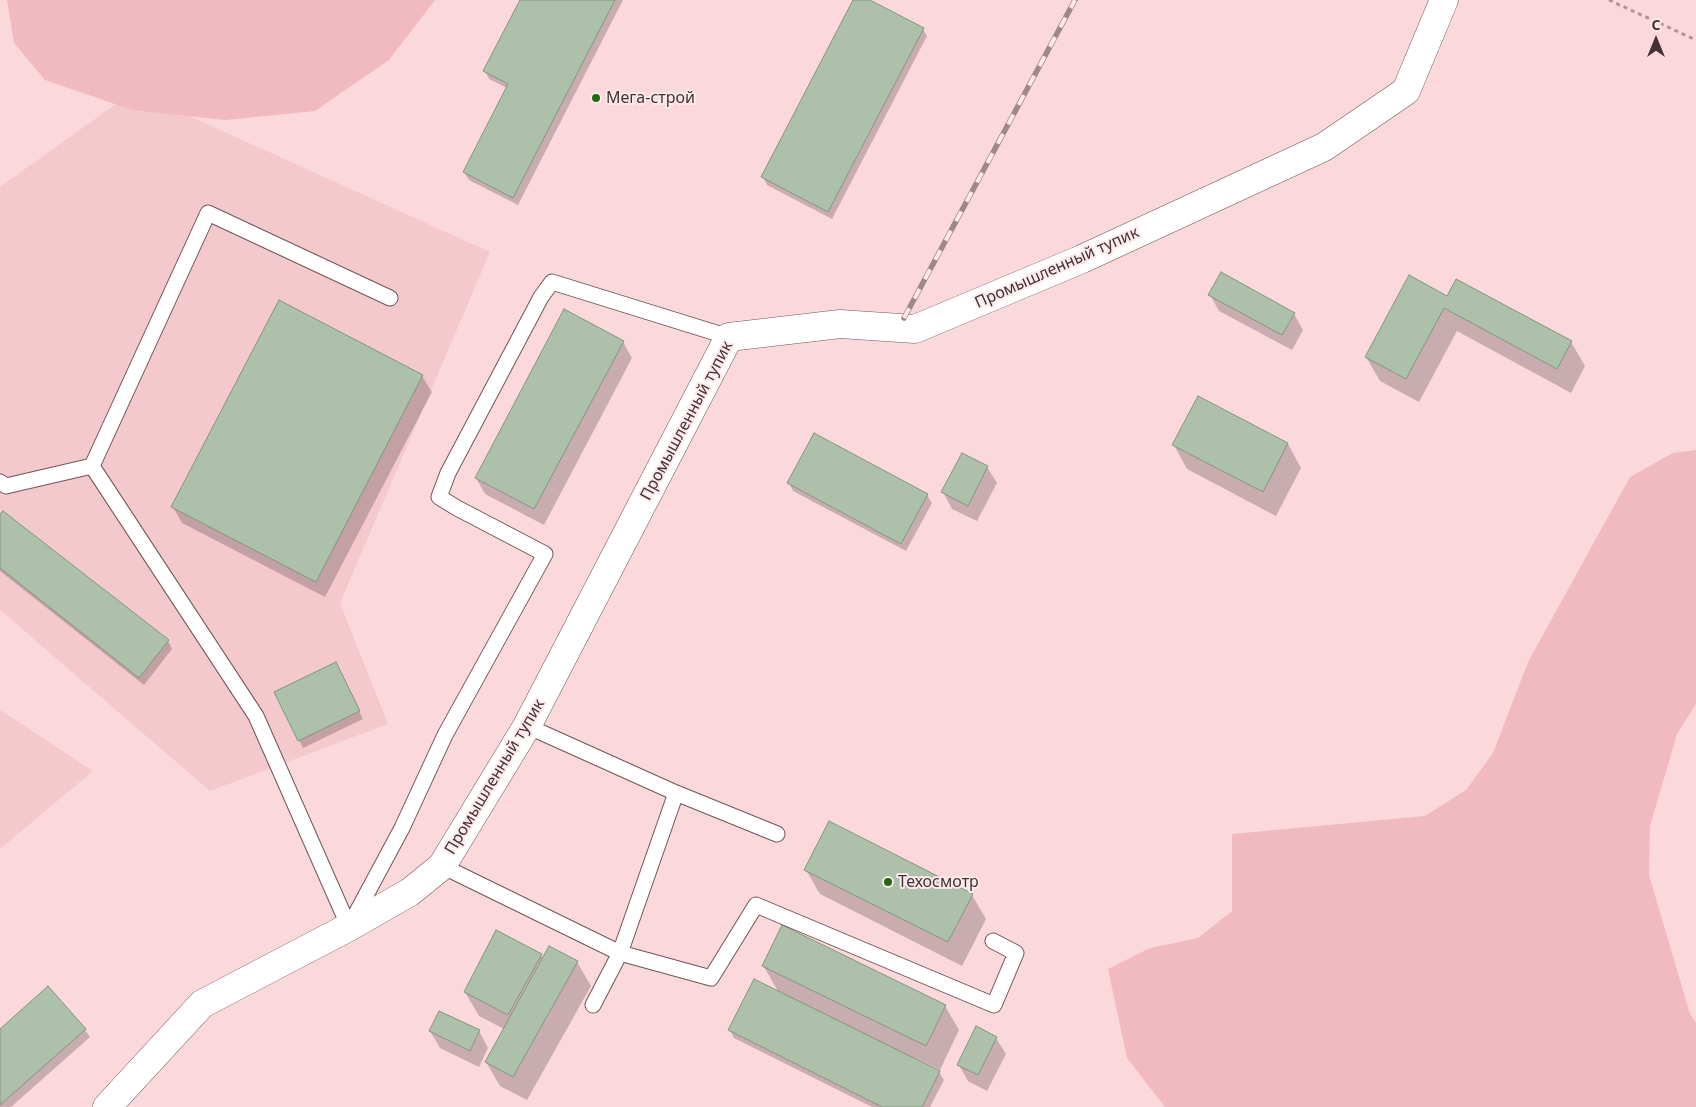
<!DOCTYPE html>
<html>
<head>
<meta charset="utf-8">
<style>
	body { margin:0 }
	#map { position:relative; width:1696px; height:1107px; overflow:hidden; background:#fbd8db; font-family:"Noto Sans",sans-serif }
	canvas { display:block }
	.north { position:absolute; left:1631px; top:15px; width:50px; height:50px; -webkit-text-stroke:4px #fee9eb; paint-order:stroke; rotate:0deg; font-size:14px; font-weight:700; line-height:20px; text-align:center; color:#413335 }
	.north::after { content:''; display:block; margin:auto; width:18px; height:22px; background:#413335; clip-path:polygon(50% 0,100% 100%,50% 72%,0 100%) }
</style>
</head>
<body>
<div id="map">
<canvas width="1696" height="1107"></canvas>
<div class="north">С</div>
</div>
<script>
const c = document.querySelector('canvas').getContext('2d');
c.lineJoin = 'round';
function fill(path, color) { c.fillStyle = color; c.fill(path, 'evenodd'); }
const shape = rows => new Path2D(rows.map(r => 'M' + r).join(''));
function stroke(path, color, width, dash) { c.strokeStyle = color; c.lineWidth = width; c.lineCap = dash ? 'butt' : 'round'; c.setLineDash(dash || []); c.stroke(path); }
function write(font, color, halo, rows, align = 'center') {
  c.font = font + ' "Noto Sans",sans-serif'; c.lineWidth = 4; c.setLineDash([]); c.textBaseline = 'middle'; c.strokeStyle = halo; c.fillStyle = color; for (const [text, x, y, turn = 0] of rows) {
    c.save(); c.translate(x, y); c.rotate((+turn || 0) * Math.PI / 180); c.textAlign = isNaN(turn) ? turn : align; if (halo) c.strokeText(text, 0, 0); c.fillText(text, 0, 0); c.restore();
  }
}
fill(shape([
	[134,91,490,252,340,603,388,724,210,791,0,610,0,187],
	[0,710,93,771,0,849]
]), '#f4c9ce');
fill(shape([
	[7,0,435,0,389,60,315,111,225,120,132,110,45,80,14,43],
	[1696,450,1696,704,1677,734,1650,826,1649,875,1690,1014,1696,1023,1696,1107,1165,1107,1127,1058,1108,969,1150,948,1198,938,1232,911,1232,834,1425,816,1466,790,1493,753,1528,662,1630,477,1673,453]
]), '#f1bac0');
fill(shape([
	[521,0,623,0,518,205,469,180,464,172,507,88,489,79,485,71],
	[855,0,868,0,923,29,927,36,832,219,767,185,763,177],
	[1457,281,1571,342,1585,366,1571,393,1457,331,1419,402,1380,381,1366,357,1448,298],
	[1210,295,1294,314,1303,330,1292,350,1219,311],
	[623,342,632,358,544,525,485,494,476,478],
	[422,376,432,392,325,597,182,523,173,507],
	[1199,397,1288,444,1301,468,1276,516,1187,469,1174,445],
	[987,467,997,483,977,521,952,509,943,492],
	[789,483,927,495,932,503,906,551,793,491],
	[0,516,168,641,172,649,144,685,0,571],
	[339,671,363,719,303,748,275,693],
	[806,870,972,895,986,919,962,966,820,894],
	[541,955,543,959,577,962,591,986,527,1100,500,1086,486,1062,504,1029,479,1016,465,992],
	[763,965,945,1006,959,1030,940,1070,915,1058,914,1060,939,1072,944,1080,930,1107,872,1107,734,1038,730,1030,779,993],
	[0,1030,85,1030,90,1037,11,1107,0,1107],
	[430,1031,479,1031,488,1048,479,1067,440,1048],
	[996,1038,1006,1054,987,1091,968,1081,959,1065]
]), '#0003');
const building = shape([
	[520,0,615,0,513,198,463,172,508,84,483,71,520,0],
	[853,0,870,0,924,28,828,212,761,177,853,0],
	[1221,272,1295,313,1282,335,1208,295,1221,272],
	[1409,275,1447,296,1456,279,1572,341,1557,369,1444,308,1406,379,1365,357,1409,275],
	[279,300,423,375,316,582,171,507,279,300],
	[564,309,624,341,534,509,475,478,564,309],
	[1198,396,1288,443,1263,492,1172,445,1198,396],
	[814,433,928,494,901,544,787,483,814,433],
	[962,453,988,466,968,506,941,492,962,453],
	[3,511,169,640,139,678,0,568,0,514,3,511],
	[336,662,360,711,298,741,274,692,336,662],
	[829,821,973,894,948,942,804,870,829,821],
	[782,925,946,1005,926,1046,762,966,782,925],
	[496,930,542,954,508,1015,464,992,496,930],
	[549,946,578,961,513,1077,485,1062,549,946],
	[754,979,940,1071,922,1107,882,1107,728,1030,754,979],
	[48,986,86,1029,0,1105,0,1029,48,986],
	[439,1011,480,1030,470,1051,429,1031,439,1011],
	[976,1026,997,1037,978,1075,957,1065,976,1026]
]);
fill(building, '#adc1aa');
stroke(building, '#82957f', 1);
const lane = shape([
	[0,482,6,486,92,466],
	[527,726,676,793],
	[777,834,676,793,620,953,711,978,756,905,994,1005,1016,953,993,941],
	[442,866,620,953,593,1005],
	[351,923,402,828,445,735,545,554,457,508,439,497,448,473,541,297,552,282,729,337],
	[349,927,256,716,92,466,208,213,390,298]
]);
const street = shape([
	[107,1107,202,1004,349,927,410,892,442,866,527,726,729,337,840,324,915,329,1082,259,1324,147,1406,91,1444,0]
]);
stroke(lane, '#715457', 17);
stroke(street, '#715457', 29);
stroke(shape([
	[1609,0,1696,40]
]), '#af9597', 3, [4, 4]);
stroke(lane, '#fff', 15);
stroke(street, '#fff', 28);
const rail = shape([
	[904,318,1075,0]
]);
stroke(rail, '#a0878a', 5.5);
stroke(rail, '#fee9eb', 4, [11]);
for (const [x, y, r, color] of [
	[596,98,5,"#1f6c0e"],
	[888,882,5,"#1f6c0e"]
]) { const dot = new Path2D(); dot.arc(x, y, r, 0, 2 * Math.PI); c.fillStyle = color; c.fill(dot); stroke(dot, '#fee9eb', 2); }
write('16px', '#413335', '#fee9eb', [
	["Мега-строй",606,98],
	["Техосмотр",898,882]
], 'left');
write('16px', '#413335', '#fee9eb', [
	["Промышленный тупик",1057,268,-24],
	["Промышленный тупик",687,421,-62],
	["Промышленный тупик",495,777,-59]
]);
</script>
</body>
</html>
